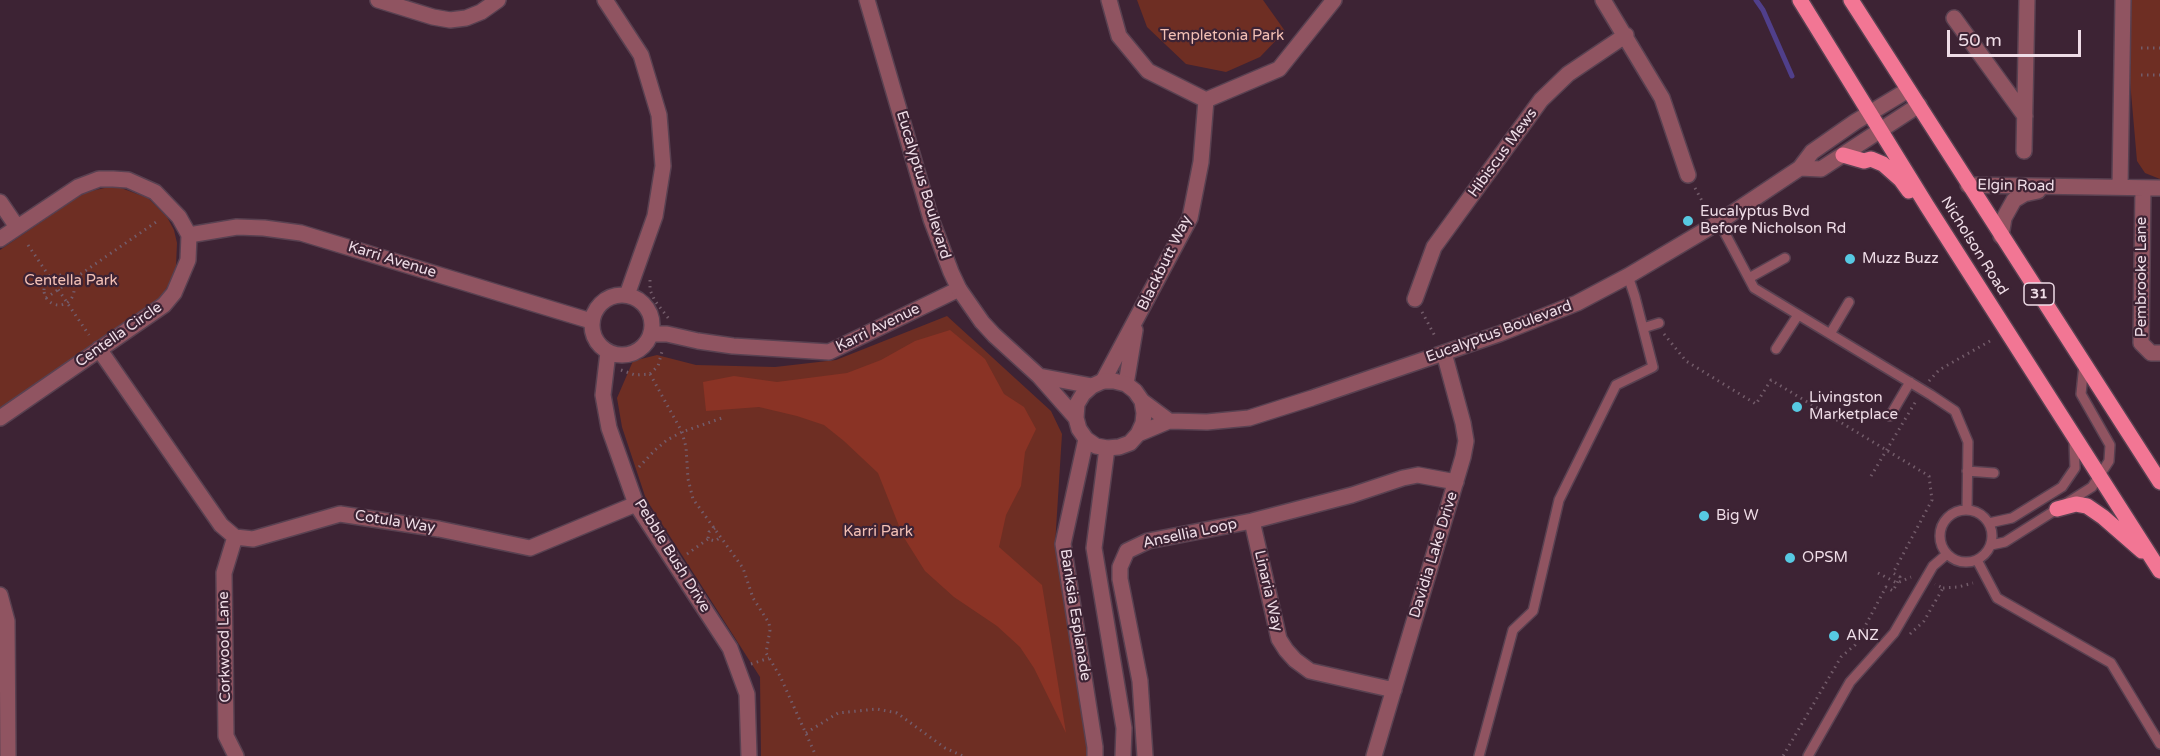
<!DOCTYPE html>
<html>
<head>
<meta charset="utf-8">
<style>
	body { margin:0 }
	#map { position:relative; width:2160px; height:756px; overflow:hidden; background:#3d2334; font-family:"Varela Round",sans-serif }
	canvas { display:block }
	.scale { position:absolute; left:1947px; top:30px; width:134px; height:27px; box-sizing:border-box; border:3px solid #efdde7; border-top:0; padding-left:8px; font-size:18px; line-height:21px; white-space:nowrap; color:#efdde7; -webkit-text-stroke:4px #3d2334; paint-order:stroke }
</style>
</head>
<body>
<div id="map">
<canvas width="2160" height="756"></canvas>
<div class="scale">50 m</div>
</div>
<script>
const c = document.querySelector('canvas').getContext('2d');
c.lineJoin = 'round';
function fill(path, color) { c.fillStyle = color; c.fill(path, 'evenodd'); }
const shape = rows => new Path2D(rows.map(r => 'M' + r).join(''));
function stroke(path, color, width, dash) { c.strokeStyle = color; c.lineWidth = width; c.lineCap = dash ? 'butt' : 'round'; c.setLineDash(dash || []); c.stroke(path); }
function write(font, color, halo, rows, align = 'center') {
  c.font = font + ' "Varela Round",sans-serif'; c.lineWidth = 4.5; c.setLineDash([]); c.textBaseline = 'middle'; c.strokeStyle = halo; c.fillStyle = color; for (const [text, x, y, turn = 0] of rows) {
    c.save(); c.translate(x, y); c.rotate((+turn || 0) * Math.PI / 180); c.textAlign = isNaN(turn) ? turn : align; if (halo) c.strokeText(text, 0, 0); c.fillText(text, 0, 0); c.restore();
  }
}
fill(shape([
	[1137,0,1263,0,1285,31,1260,57,1226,72,1186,64,1147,27],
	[2131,0,2160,0,2160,179,2145,173,2137,161,2130,81],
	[109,187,121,188,148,198,167,217,174,230,177,243,176,266,171,280,163,294,155,302,0,409,0,250,75,199,87,192],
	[947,316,1051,411,1062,434,1055,545,1088,731,1087,756,761,756,760,677,646,499,622,427,617,398,633,361,657,355,696,365,775,367,836,360]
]), '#6e2e23');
fill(shape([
	[950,330,985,359,1004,394,1024,407,1036,429,1025,452,1021,486,1006,515,999,547,1042,585,1066,733,1034,668,1020,647,997,626,954,597,925,571,903,536,878,473,844,441,824,425,797,416,759,407,706,411,703,382,734,376,777,382,847,373,881,360,915,341]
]), '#8a3325');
stroke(shape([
	[1756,0,1763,10,1792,76]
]), '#503f8b', 5);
const service = shape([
	[1719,222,1754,288,1931,395,1955,411,1968,442,1967,510],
	[1749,278,1785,258],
	[1643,328,1659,323],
	[1830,334,1849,302],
	[1776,349,1798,315],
	[1890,416,1910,382],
	[1967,471,1994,473],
	'1940 536a26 26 0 1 1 52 0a26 26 0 1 1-52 0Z',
	[1989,523,2012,518,2062,487,2075,468,2074,441],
	[1991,545,2005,542,2092,487,2109,461,2110,445,2081,394,2084,364],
	[1977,560,1997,598,2111,663,2160,744],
	[1479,756,1513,630,1533,611,1559,500,1616,385,1653,367,1635,297,1628,276],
	[1808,756,1850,682,1894,633,1933,566,1947,554]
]);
const minor = shape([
	[378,0,433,17,450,20,466,18,481,12,498,0],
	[605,0,641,55,659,115,663,166,655,216,627,295],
	[1109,0,1119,36,1148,71,1206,100,1279,69,1334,0],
	[1603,0,1662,98,1688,175],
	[1954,18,2025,116],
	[2024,151,2027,0],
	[1968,185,2160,188],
	[2120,187,2123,0],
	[2143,188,2141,343,2151,353,2160,353],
	[0,202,17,227],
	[189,235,237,227,264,228,301,233,591,321],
	[2001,236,2004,218,2014,200,2024,194,2038,191],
	[0,239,78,187,99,179,113,179,128,180,155,192,179,217,189,235,188,260,174,293,164,305,0,418],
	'592 325a30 30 0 1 1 60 0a30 30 0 1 1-60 0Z',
	[1415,299,1434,247,1541,100,1568,74,1626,35],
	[651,334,667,334,698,341,733,346,829,352,959,289],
	[99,349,221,525,235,537,253,539,340,514,439,529,530,548,636,504],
	[608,352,603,395,609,428,636,504,730,648,747,694,749,756],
	[1103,381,1190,218,1201,162,1206,100],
	[1126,384,1135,330],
	[1252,521,1279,639,1286,650,1295,660,1310,671,1394,690],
	[235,537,224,573,226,736,236,756],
	[0,595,7,621,8,756],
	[1145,756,1140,681,1120,579,1120,567,1127,551,1148,541,1252,521,1352,495,1403,478,1418,475,1456,482],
	[1374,756,1463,457,1466,441,1463,423,1444,353]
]);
const tertiary = shape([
	[867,0,931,219,951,272,959,289,982,322,994,335,1039,376,1076,418],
	[1800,168,1821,169,1919,105],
	[1039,376,1092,386],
	[1142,401,1144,413,1143,423,1138,434,1130,443,1119,447,1107,448,1096,446,1086,439,1079,429,1076,418,1077,404,1083,394,1092,386,1103,381,1114,381,1126,384,1135,391,1142,401,1169,421],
	[1138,434,1169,421,1207,422,1249,418,1312,398,1499,334,1577,303,1628,276,1719,222,1800,168,1812,152,1855,122,1908,90],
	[1086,439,1063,544,1095,747,1095,756],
	[1107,448,1094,548,1124,728,1123,756]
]);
const primary = shape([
	[1800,0,1927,206,2160,571],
	[1851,0,2160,482],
	[1843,155,1864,161,1871,159,1883,164,1901,180,1909,191],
	[2057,509,2076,504,2087,506,2103,517,2142,551]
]);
stroke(service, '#594151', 12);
stroke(minor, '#594151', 18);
stroke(tertiary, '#594151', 18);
stroke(primary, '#594151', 18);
stroke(shape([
	[2141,48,2160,48],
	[2141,75,2160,75],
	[1695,188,1708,212],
	[28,245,89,335],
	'44 290a15 15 0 1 1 30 0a15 15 0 1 1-30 0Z',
	[650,280,650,290,655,301,669,319],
	[46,298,159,220],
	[1422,312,1436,338],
	[1664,334,1686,361,1756,404,1771,380,1929,476,1932,500,1893,573,1900,577,1893,591,1886,587,1855,645,1841,657,1783,756],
	[621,370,635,375,650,374,658,366,663,348],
	[650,374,682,432,686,447,688,479,693,499,743,568,753,598,769,623,770,630,766,653,780,676,816,756],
	[1929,381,1939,370,1990,341],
	[639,467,655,450,667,440,682,432,722,418],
	[1871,476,1916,401],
	[715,528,709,532,708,539,715,541,721,537],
	[687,554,708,539],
	[1878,573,1897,583,1911,577],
	[1943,588,1958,587,1973,583],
	[1910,634,1924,621,1943,588,1935,584],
	[751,664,769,658],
	[806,733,838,713,877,709,897,713,945,748,963,756]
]), '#735c6a', 3, [1.5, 4.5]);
stroke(service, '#905461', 9);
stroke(minor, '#905461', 15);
stroke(tertiary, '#905461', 15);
stroke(primary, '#f27694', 15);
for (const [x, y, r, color] of [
	[1688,221,6,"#57c9e2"],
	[1850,259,6,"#57c9e2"],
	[1797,407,6,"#57c9e2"],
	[1704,516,6,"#57c9e2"],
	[1790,558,6,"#57c9e2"],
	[1834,636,6,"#57c9e2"]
]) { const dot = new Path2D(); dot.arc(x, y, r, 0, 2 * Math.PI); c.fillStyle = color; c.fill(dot); stroke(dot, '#3d2334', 2); }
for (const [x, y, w] of [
	[2039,294,30]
]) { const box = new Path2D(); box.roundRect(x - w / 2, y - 11, w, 22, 4.5); c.fillStyle = '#3d2334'; c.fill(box); stroke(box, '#efdde7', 1.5); }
write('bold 14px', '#efdde7', null, [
	["31",2039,294]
]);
write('15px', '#f3c0b5', '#3d2334', [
	["Templetonia Park",1222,36],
	["Centella Park",71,281],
	["Karri Park",878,532]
]);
write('15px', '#efdde7', '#3d2334', [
	["Hibiscus Mews",1503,153,-54],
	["Eucalyptus Boulevard",923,185,73],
	["Elgin Road",2016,186,1],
	["Nicholson Road",1974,246,58],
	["Karri Avenue",392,260,17],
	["Blackbutt Way",1165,263,-64],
	["Pembrooke Lane",2142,277,-90],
	["Karri Avenue",878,328,-26],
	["Eucalyptus Boulevard",1499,332,-20],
	["Centella Circle",119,335,-35],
	["Cotula Way",395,522,9],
	["Ansellia Loop",1190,534,-12],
	["Davidia Lake Drive",1434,555,-73],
	["Pebble Bush Drive",672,556,58],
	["Linaria Way",1268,591,77],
	["Banksia Esplanade",1075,615,81],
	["Corkwood Lane",225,647,-91]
]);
write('15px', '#efdde7', '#3d2334', [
	["Eucalyptus Bvd",1700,212],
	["Before Nicholson Rd",1700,229],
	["Muzz Buzz",1862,259],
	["Livingston",1809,398],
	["Marketplace",1809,415],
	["Big W",1716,516],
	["OPSM",1802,558],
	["ANZ",1846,636]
], 'left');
</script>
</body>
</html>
